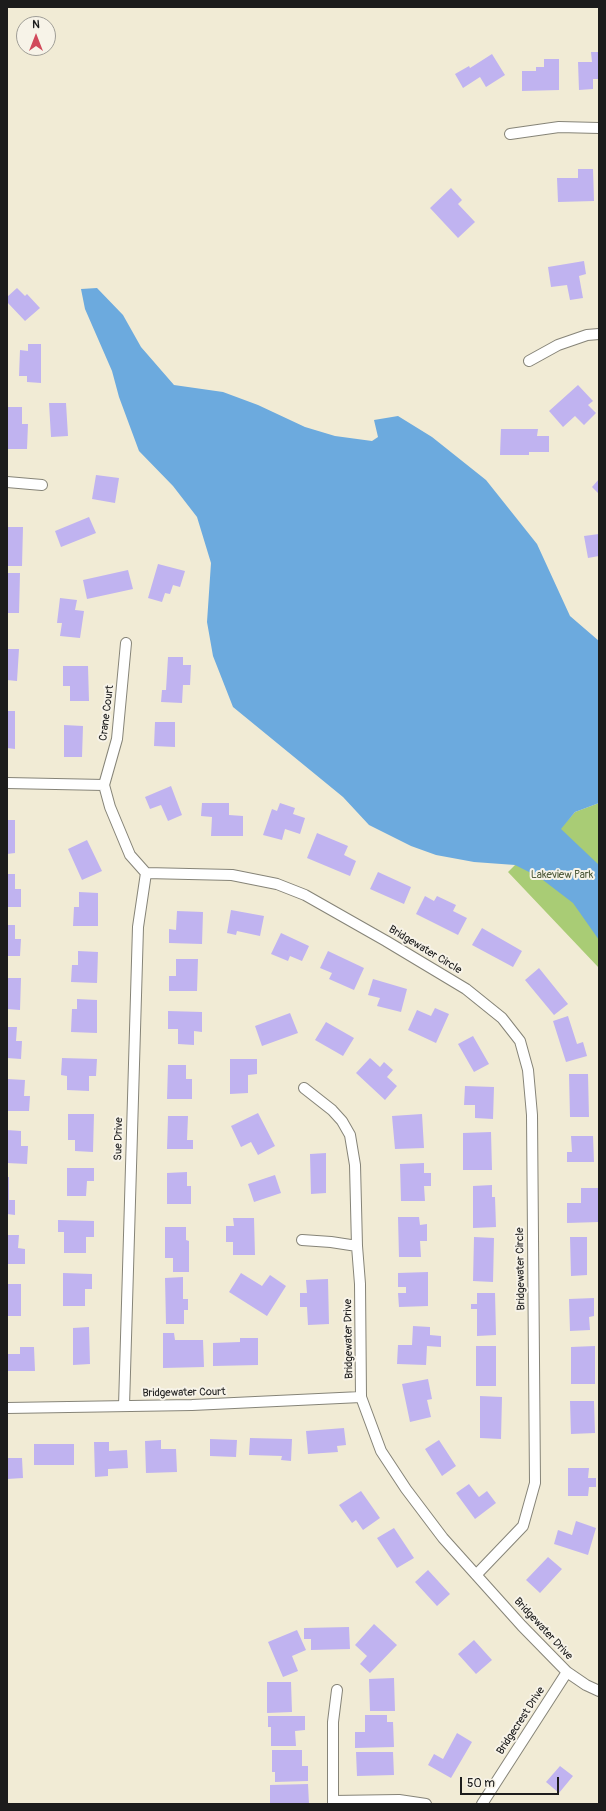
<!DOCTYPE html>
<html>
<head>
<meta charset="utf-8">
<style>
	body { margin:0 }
	#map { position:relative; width:606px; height:1811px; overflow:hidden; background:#f1ebd5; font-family:Pangolin,sans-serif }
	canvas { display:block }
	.frame { position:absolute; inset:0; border:8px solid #1c1c1c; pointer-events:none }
	.north { position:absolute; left:16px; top:16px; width:40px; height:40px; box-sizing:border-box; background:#f7f3e8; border:1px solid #9f9d96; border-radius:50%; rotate:0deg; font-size:11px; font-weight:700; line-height:16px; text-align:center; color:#1c1c1c }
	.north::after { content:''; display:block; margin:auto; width:14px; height:18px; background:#d1495b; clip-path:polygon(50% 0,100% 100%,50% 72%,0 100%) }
	.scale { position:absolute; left:460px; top:1777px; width:99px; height:18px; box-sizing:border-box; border:2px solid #1c1c1c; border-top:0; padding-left:5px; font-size:12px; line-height:14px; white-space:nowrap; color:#1c1c1c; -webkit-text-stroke:3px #f7f3e8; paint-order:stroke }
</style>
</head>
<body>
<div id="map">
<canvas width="606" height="1811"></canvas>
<div class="frame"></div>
<div class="north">N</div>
<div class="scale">50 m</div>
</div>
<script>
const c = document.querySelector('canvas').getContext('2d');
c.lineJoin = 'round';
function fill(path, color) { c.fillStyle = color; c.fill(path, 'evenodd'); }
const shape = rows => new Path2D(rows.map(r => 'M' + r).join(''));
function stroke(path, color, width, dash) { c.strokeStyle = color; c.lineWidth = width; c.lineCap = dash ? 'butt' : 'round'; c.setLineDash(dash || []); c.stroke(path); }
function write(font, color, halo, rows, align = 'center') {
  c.font = font + ' Pangolin,sans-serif'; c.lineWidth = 4; c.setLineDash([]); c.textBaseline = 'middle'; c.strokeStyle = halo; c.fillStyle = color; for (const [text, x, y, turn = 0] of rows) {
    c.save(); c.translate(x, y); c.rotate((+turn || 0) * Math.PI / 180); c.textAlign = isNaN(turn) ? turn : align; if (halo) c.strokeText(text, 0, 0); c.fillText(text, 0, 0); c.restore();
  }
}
fill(shape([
	[599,803,599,968,508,872,515,865,560,829,575,812]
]), '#a9cc75');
fill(shape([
	[97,288,123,315,141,347,174,385,223,392,258,405,305,427,335,436,372,441,378,437,374,420,398,416,432,437,486,480,537,544,570,616,599,641,599,803,575,812,561,829,599,865,599,940,573,903,539,877,515,865,474,862,436,855,411,846,369,825,343,797,233,707,213,656,207,622,211,563,197,517,173,486,139,451,119,397,112,371,85,309,81,289]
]), '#6caade');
fill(shape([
	[591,52,599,52,599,79,593,79,593,89,579,90,578,62,592,62],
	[492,54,505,75,486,87,480,77,463,88,455,74,469,66,470,68],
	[544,59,559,59,559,90,522,91,522,71,536,71,536,67,544,67],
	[578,169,593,169,594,201,558,202,557,178,578,178],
	[451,188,462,200,458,204,475,222,458,238,430,208],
	[584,261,586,274,579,276,583,298,570,300,567,285,551,287,548,267],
	[17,288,25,296,27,294,40,308,25,321,7,302,7,297],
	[28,344,41,344,41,383,27,382,27,376,19,376,20,350,28,351],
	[578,385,593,401,588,405,596,413,584,425,575,416,563,427,549,411],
	[49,403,66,403,68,436,51,437],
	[7,407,22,407,22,424,28,424,27,449,7,449],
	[501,429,538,429,537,436,549,436,549,452,529,452,529,455,500,455],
	[96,475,119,478,115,503,92,499],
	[599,479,599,494,592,487],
	[89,517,96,533,61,547,55,531],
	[7,527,23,527,22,566,7,566],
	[599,534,599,556,588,558,584,536],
	[158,564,185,571,180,587,173,585,170,594,165,593,162,602,148,598],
	[128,570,133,589,87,599,83,580],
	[7,573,20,573,19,613,7,613],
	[60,598,77,600,75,610,84,611,80,638,60,636,62,623,57,623],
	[7,649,19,649,17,681,7,680],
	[168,657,183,657,183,665,191,665,190,685,183,685,182,703,161,702,162,690,166,690],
	[63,666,88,666,89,701,70,701,70,686,63,686],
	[7,711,15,711,15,749,7,748],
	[155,722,175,722,175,747,154,746],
	[64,725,83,726,82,757,64,757],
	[171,786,182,815,168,821,161,805,150,809,145,797],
	[202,803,229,803,229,815,243,816,243,836,211,836,212,817,201,816],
	[280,803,295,808,293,814,305,818,300,834,285,829,282,840,263,835,272,809,277,811],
	[7,820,15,820,15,853,7,854],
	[317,833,348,846,344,855,356,861,350,876,307,858],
	[87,840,102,871,82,880,68,849],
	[378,872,411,887,404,904,370,889],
	[7,874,15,874,15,889,21,889,21,907,7,907],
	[79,892,98,893,98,926,73,926,74,907,79,907],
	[425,896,434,901,437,896,456,905,453,911,467,918,458,935,416,914],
	[231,910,264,916,260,936,237,931,236,935,227,933],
	[177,911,203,912,202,944,169,943,169,929,176,930],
	[7,925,15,925,15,939,21,939,20,956,7,956],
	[482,928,522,951,513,967,472,945],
	[281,933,309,946,302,961,290,956,288,961,271,954],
	[78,951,98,952,97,983,71,982,72,965,78,965],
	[328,951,364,968,354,990,329,979,332,973,320,968],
	[176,959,198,959,197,991,169,991,169,976,176,976],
	[539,968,568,1004,554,1015,525,980],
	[7,978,21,978,20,1010,7,1009],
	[373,979,407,989,401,1012,377,1006,380,998,368,995],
	[77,999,97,1000,97,1033,71,1032,72,1009,77,1009],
	[435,1008,449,1014,436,1043,408,1030,417,1010,431,1016],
	[168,1011,202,1012,202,1032,194,1031,194,1045,178,1044,178,1029,168,1029],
	[290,1013,298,1033,262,1046,255,1026],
	[568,1016,577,1044,583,1042,587,1056,566,1062,553,1021],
	[326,1022,354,1038,343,1056,315,1040],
	[7,1027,17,1027,16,1041,22,1041,21,1059,7,1058],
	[473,1036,489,1064,474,1072,458,1044],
	[62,1058,97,1059,96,1076,89,1076,89,1091,67,1090,67,1076,61,1075],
	[370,1058,380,1067,384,1062,393,1070,387,1077,397,1086,385,1100,356,1073],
	[230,1059,257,1059,257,1074,248,1075,248,1093,230,1094],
	[168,1065,186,1065,186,1079,192,1079,192,1099,167,1099],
	[569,1074,588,1074,589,1117,570,1117],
	[7,1079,25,1080,24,1096,30,1096,29,1111,7,1111],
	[465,1086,494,1087,493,1119,475,1118,475,1105,464,1105],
	[258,1113,275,1146,258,1155,251,1142,241,1147,231,1126],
	[68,1114,94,1114,93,1152,75,1151,75,1140,68,1140],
	[422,1114,424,1148,395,1149,392,1116],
	[168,1116,188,1116,187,1140,193,1140,193,1149,167,1149],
	[7,1130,21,1131,21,1146,28,1146,27,1164,7,1163],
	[491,1132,492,1170,463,1170,463,1133],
	[571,1136,593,1136,594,1162,567,1162,567,1152,572,1152],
	[326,1153,326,1193,311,1194,310,1154],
	[424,1163,424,1173,431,1173,431,1186,424,1186,425,1201,401,1201,400,1164],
	[67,1168,94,1168,94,1181,87,1181,86,1196,67,1196],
	[187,1172,187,1186,191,1186,191,1204,167,1204,167,1173],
	[275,1175,281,1193,254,1202,248,1184],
	[7,1177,9,1177,9,1200,15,1200,15,1215,7,1214],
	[492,1185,492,1197,495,1197,496,1227,473,1228,473,1186],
	[581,1188,598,1188,599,1222,567,1223,567,1203,581,1203],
	[398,1217,419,1217,420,1225,427,1224,427,1241,420,1241,421,1257,399,1257],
	[233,1218,254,1218,255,1255,233,1255,233,1242,226,1242,226,1226,234,1226],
	[58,1220,94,1221,94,1237,86,1237,86,1253,64,1253,64,1232,58,1232],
	[165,1227,186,1227,186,1240,189,1241,189,1272,173,1272,173,1258,165,1258],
	[7,1235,19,1235,18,1248,25,1249,25,1264,7,1264],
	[474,1237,494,1238,493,1282,473,1281],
	[570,1237,587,1237,587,1275,571,1276],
	[428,1272,428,1306,399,1307,398,1293,406,1293,406,1287,398,1287,398,1273],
	[63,1273,92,1274,92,1289,85,1289,85,1306,63,1306],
	[241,1273,262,1286,270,1275,286,1286,267,1316,229,1292],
	[183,1277,183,1299,188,1299,188,1310,184,1310,184,1324,166,1324,165,1278],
	[328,1279,329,1324,308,1325,307,1307,300,1307,300,1293,307,1293,306,1280],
	[7,1284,21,1284,21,1316,7,1316],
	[477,1293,495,1293,496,1335,477,1336,477,1309,471,1309,471,1304,477,1304],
	[594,1298,594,1316,589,1317,590,1330,570,1331,569,1299],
	[413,1326,430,1327,430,1335,441,1336,441,1347,427,1346,426,1365,397,1364,398,1345,412,1345],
	[89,1327,90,1364,73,1365,73,1328],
	[163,1333,174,1333,175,1340,203,1340,204,1367,163,1368],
	[240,1338,258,1338,258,1365,213,1366,213,1343,240,1342],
	[476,1346,496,1346,496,1386,476,1386],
	[595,1346,595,1384,571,1384,571,1347],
	[20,1347,34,1347,35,1371,7,1371,7,1354,20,1354],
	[428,1379,432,1399,427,1400,431,1417,410,1422,402,1384],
	[480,1396,502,1397,501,1439,480,1438],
	[570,1401,594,1401,595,1433,571,1434],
	[344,1428,346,1445,337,1446,338,1452,308,1454,306,1431],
	[250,1438,292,1439,291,1461,281,1460,282,1456,249,1455],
	[210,1439,237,1440,236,1457,210,1456],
	[161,1440,161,1449,176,1449,177,1472,146,1473,145,1441],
	[439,1440,456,1466,442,1476,425,1449],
	[94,1442,109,1442,109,1451,127,1450,128,1468,108,1469,108,1476,95,1477],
	[34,1444,74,1444,74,1465,34,1465],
	[7,1458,22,1458,23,1478,7,1479],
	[568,1468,589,1468,588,1478,596,1478,596,1487,589,1487,588,1496,568,1496],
	[469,1484,479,1497,487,1491,496,1503,475,1519,456,1493],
	[361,1491,380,1518,363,1530,356,1520,352,1523,339,1505],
	[576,1521,596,1528,588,1555,554,1544,558,1530,572,1535],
	[394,1528,414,1558,397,1568,377,1538],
	[548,1557,562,1569,540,1593,526,1580],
	[428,1570,450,1594,437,1606,415,1582],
	[374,1624,397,1645,370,1673,360,1664,367,1656,355,1645],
	[349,1627,350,1649,311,1650,311,1639,304,1639,304,1628],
	[297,1630,306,1650,292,1656,298,1671,283,1677,268,1642],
	[474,1640,492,1660,476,1674,458,1654],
	[394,1678,395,1711,370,1711,369,1679],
	[267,1682,291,1682,292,1712,267,1713],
	[365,1715,387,1715,387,1722,393,1722,394,1747,355,1748,355,1732,365,1732],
	[268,1716,305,1716,305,1730,295,1731,296,1746,271,1746,271,1727,268,1727],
	[457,1733,472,1742,451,1778,428,1765,434,1754,443,1759],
	[272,1750,302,1750,302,1766,308,1766,308,1781,275,1782,275,1772,272,1772],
	[356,1752,393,1752,394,1775,357,1776],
	[560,1766,573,1776,559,1793,546,1782],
	[308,1784,309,1804,270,1804,270,1785]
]), '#c0b3f0');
const street = shape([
	[510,134,559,127,599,128],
	[529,361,558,345,587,335,599,334],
	[7,482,42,485],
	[7,783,104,785],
	[104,785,110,807,130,855,146,873,232,875,277,884,305,895,386,941,466,989,502,1018,520,1041,528,1070,532,1115,535,1483,523,1526,477,1574],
	[104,785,117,739,126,643],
	[304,1088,332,1110,342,1121,350,1135,355,1165,357,1246,360,1284,361,1397,381,1451,406,1489,443,1538,522,1626,567,1672,586,1685,599,1691],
	[302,1240,331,1242,357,1246],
	[124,1406,138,927,146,873],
	[7,1408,192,1405,361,1397],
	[333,1801,399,1800,426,1804],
	[333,1804,333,1722,337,1690],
	[482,1804,567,1672]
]);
stroke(street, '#868478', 12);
stroke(street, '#fff', 10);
write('11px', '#1c1c1c', '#f7f3e8', [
	["Crane Court",107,713,-83],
	["Bridgewater Circle",425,950,31],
	["Sue Drive",119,1139,-89],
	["Bridgewater Circle",521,1269,-91],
	["Bridgewater Drive",349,1339,-91],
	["Bridgewater Court",184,1393,-1],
	["Bridgewater Drive",543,1629,47],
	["Bridgecrest Drive",521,1721,-57]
]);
write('11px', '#4d5a3b', '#f7f3e8', [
	["Lakeview Park",562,875]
]);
</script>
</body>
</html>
